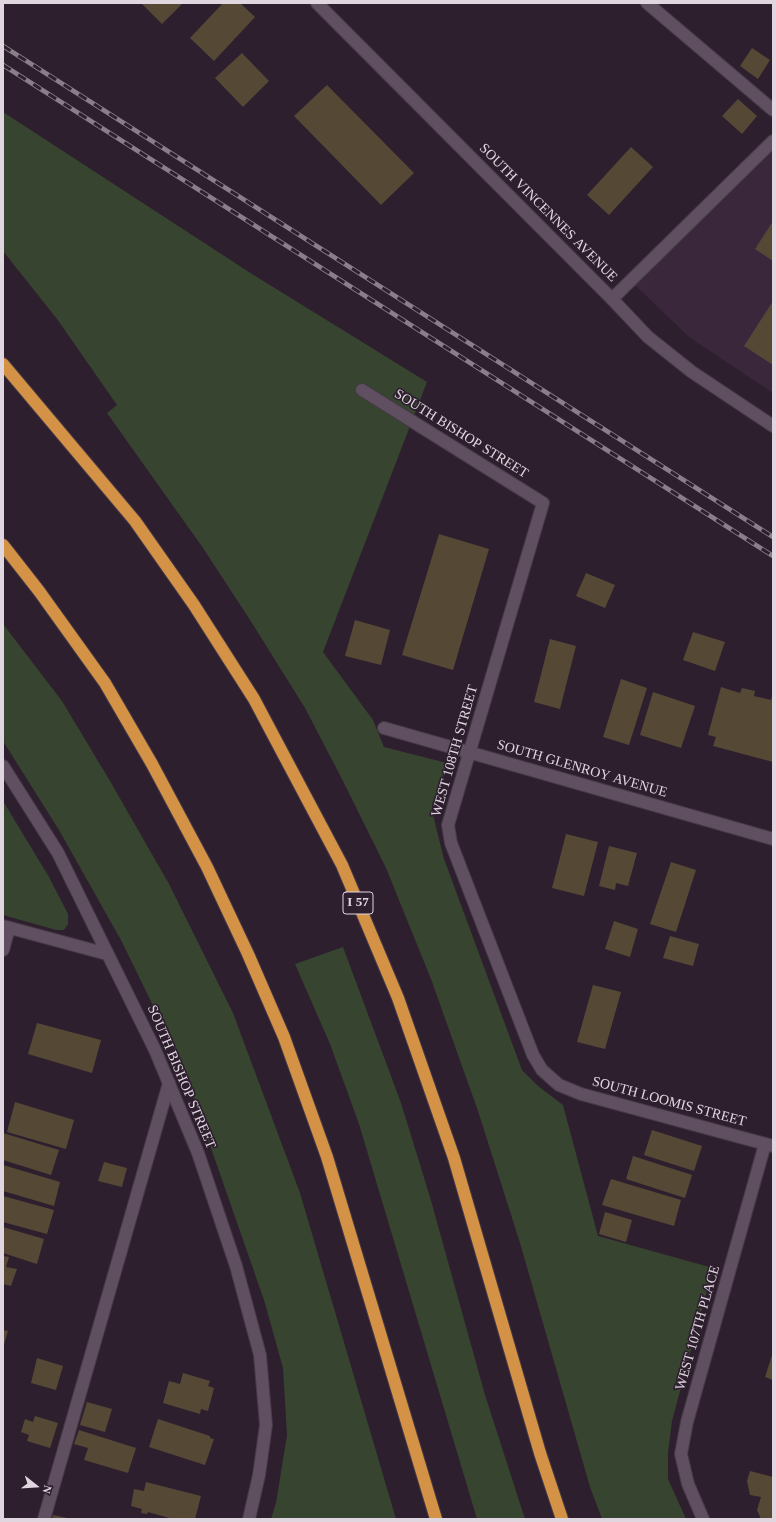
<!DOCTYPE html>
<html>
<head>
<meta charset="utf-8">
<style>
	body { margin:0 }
	#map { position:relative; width:776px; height:1522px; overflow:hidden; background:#2e1f2e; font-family:"Times New Roman",serif }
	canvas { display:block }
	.frame { position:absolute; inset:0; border:4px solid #e0d6e0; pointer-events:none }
	.north { position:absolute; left:16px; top:1466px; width:40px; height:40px; -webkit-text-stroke:3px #2e1f2e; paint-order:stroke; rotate:107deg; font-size:11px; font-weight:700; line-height:16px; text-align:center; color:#e0d6e0 }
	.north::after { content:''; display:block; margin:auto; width:14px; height:18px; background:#e0d6e0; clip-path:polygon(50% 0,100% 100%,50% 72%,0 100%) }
</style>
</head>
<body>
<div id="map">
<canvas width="776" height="1522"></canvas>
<div class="frame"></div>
<div class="north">N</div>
</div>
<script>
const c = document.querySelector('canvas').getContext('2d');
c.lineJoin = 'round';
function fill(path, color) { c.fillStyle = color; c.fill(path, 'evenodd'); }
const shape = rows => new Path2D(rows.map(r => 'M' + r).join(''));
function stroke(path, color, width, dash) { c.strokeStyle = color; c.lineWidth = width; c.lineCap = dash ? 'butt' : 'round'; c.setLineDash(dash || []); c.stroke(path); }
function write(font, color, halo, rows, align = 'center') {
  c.font = font + ' "Times New Roman",serif'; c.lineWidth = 3.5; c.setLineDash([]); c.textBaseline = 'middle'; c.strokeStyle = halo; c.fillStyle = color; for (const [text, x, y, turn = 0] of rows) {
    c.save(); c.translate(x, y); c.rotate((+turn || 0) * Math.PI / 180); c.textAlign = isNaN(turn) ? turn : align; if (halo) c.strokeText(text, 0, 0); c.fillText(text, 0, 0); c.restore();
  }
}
fill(shape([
	[773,151,773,393,689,337,634,284]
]), '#3a273b');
fill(shape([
	[3,112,252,274,427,382,323,652,373,720,384,747,447,763,432,811,444,859,522,1070,538,1086,563,1105,598,1236,713,1268,672,1421,668,1453,668,1479,686,1519,602,1519,590,1487,520,1243,478,1111,431,979,386,868,343,781,305,708,252,623,203,548,107,413,117,405,57,319,3,251],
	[3,624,62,701,110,781,169,884,233,1013,300,1193,396,1519,271,1519,276,1503,287,1435,283,1368,264,1300,182,1065,122,942,59,830,3,741],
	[3,801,49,877,68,914,68,924,64,930,56,930,3,915],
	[343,947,401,1103,430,1197,485,1395,525,1519,477,1519,359,1124,330,1044,295,964]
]), '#374430');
fill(shape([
	[144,3,183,3,162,24,142,4],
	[223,3,240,3,255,17,214,61,190,38],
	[752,48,770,60,758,79,740,66],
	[242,53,269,81,243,107,215,78],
	[327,85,414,173,381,205,294,116],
	[738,99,757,116,742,134,722,116],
	[631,147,653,167,609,215,587,195],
	[773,221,773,261,755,249],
	[773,301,773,365,744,346],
	[439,534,489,549,453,670,402,655],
	[586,573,615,585,605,608,576,596],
	[355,620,390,630,381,665,345,656],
	[693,632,725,642,715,671,683,660],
	[550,639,576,646,560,709,534,702],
	[621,679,647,688,629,745,603,737],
	[721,687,740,693,742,688,755,691,754,696,771,700,772,697,773,697,773,762,713,746,716,737,708,735],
	[653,692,695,706,681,748,640,735],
	[566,834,598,842,584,896,552,888],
	[609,846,637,853,628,886,616,883,615,890,599,886],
	[671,862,696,870,676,932,650,924],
	[614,921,638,929,630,957,605,949],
	[670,936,699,944,693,966,663,958],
	[593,985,621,992,605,1049,577,1042],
	[37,1023,101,1040,92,1073,28,1054],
	[15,1102,74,1120,66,1149,7,1132],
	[652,1130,702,1146,694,1171,644,1155],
	[3,1133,59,1150,51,1175,3,1160],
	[633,1156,692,1175,685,1198,626,1179],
	[104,1162,127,1168,122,1187,98,1181],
	[3,1165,60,1182,54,1206,3,1191],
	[611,1179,681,1200,674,1226,602,1205],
	[3,1196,54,1210,47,1234,3,1222],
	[605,1212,632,1220,626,1242,599,1234],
	[3,1227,44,1239,37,1264,3,1253],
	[3,1256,9,1257,6,1267,17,1269,11,1286,3,1284],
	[3,1330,8,1331,3,1348],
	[773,1352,773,1380,765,1377],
	[37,1358,63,1366,56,1390,31,1383],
	[183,1373,210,1381,208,1386,214,1388,208,1411,201,1409,200,1414,163,1403,169,1381,180,1384],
	[87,1402,112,1409,105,1432,80,1425],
	[35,1416,58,1423,50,1448,27,1441,29,1435,21,1432,25,1419,33,1422],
	[158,1419,210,1436,210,1438,214,1439,205,1465,149,1447],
	[79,1430,136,1448,128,1473,84,1460,88,1448,74,1444],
	[750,1471,773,1477,773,1519,761,1519,757,1510,761,1497,750,1495,747,1481],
	[146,1482,201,1496,195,1519,173,1519,148,1512,147,1514,141,1513,142,1509,131,1506,134,1489,144,1491],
	[53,1515,67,1518,67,1519,52,1519]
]), '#554835');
const lane = shape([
	[647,3,773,110],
	[612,299,773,141],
	[44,1519,169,1083]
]);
const street = shape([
	[362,390,543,503,448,825,451,843,533,1055,542,1070,559,1085,581,1094,773,1146],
	[384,728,773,839],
	[3,766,58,853,155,1050,198,1153,236,1266,260,1355,266,1425,259,1475,249,1519],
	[3,926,107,954],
	[3,950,9,928],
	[703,1519,688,1484,681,1454,687,1422,765,1144]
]);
const secondary = shape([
	[317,3,612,299,648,337,692,372,773,426]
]);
const highway = shape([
	[3,364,135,521,194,605,254,699,342,865,398,998,454,1158,540,1453,562,1519],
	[3,545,39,591,105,683,152,764,207,867,248,954,284,1037,327,1157,436,1519]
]);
stroke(lane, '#463a46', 14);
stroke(street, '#463a46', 14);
stroke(secondary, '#463a46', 14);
stroke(highway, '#463a46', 14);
stroke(lane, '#5f4f60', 12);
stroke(street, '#5f4f60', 12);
stroke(secondary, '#5f4f60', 12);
stroke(highway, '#d49246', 12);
const rail = shape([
	[3,46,773,537],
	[3,65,773,556]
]);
stroke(rail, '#8b7e8b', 4.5);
stroke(rail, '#2e1f2e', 3, [9]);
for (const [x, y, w] of [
	[358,903,30]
]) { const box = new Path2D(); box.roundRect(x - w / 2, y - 11, w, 22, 3); c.fillStyle = '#2e1f2e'; c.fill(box); stroke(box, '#e0d6e0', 1); }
write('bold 13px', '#e0d6e0', null, [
	["I 57",358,903]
]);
write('14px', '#e0d6e0', '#2e1f2e', [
	["SOUTH VINCENNES AVENUE",548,213,45],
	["SOUTH BISHOP STREET",461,434,32],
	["WEST 108TH STREET",455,751,-74],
	["SOUTH GLENROY AVENUE",582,769,16],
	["SOUTH BISHOP STREET",181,1077,67],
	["SOUTH LOOMIS STREET",669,1102,15],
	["WEST 107TH PLACE",698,1328,-74]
]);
</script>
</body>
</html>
